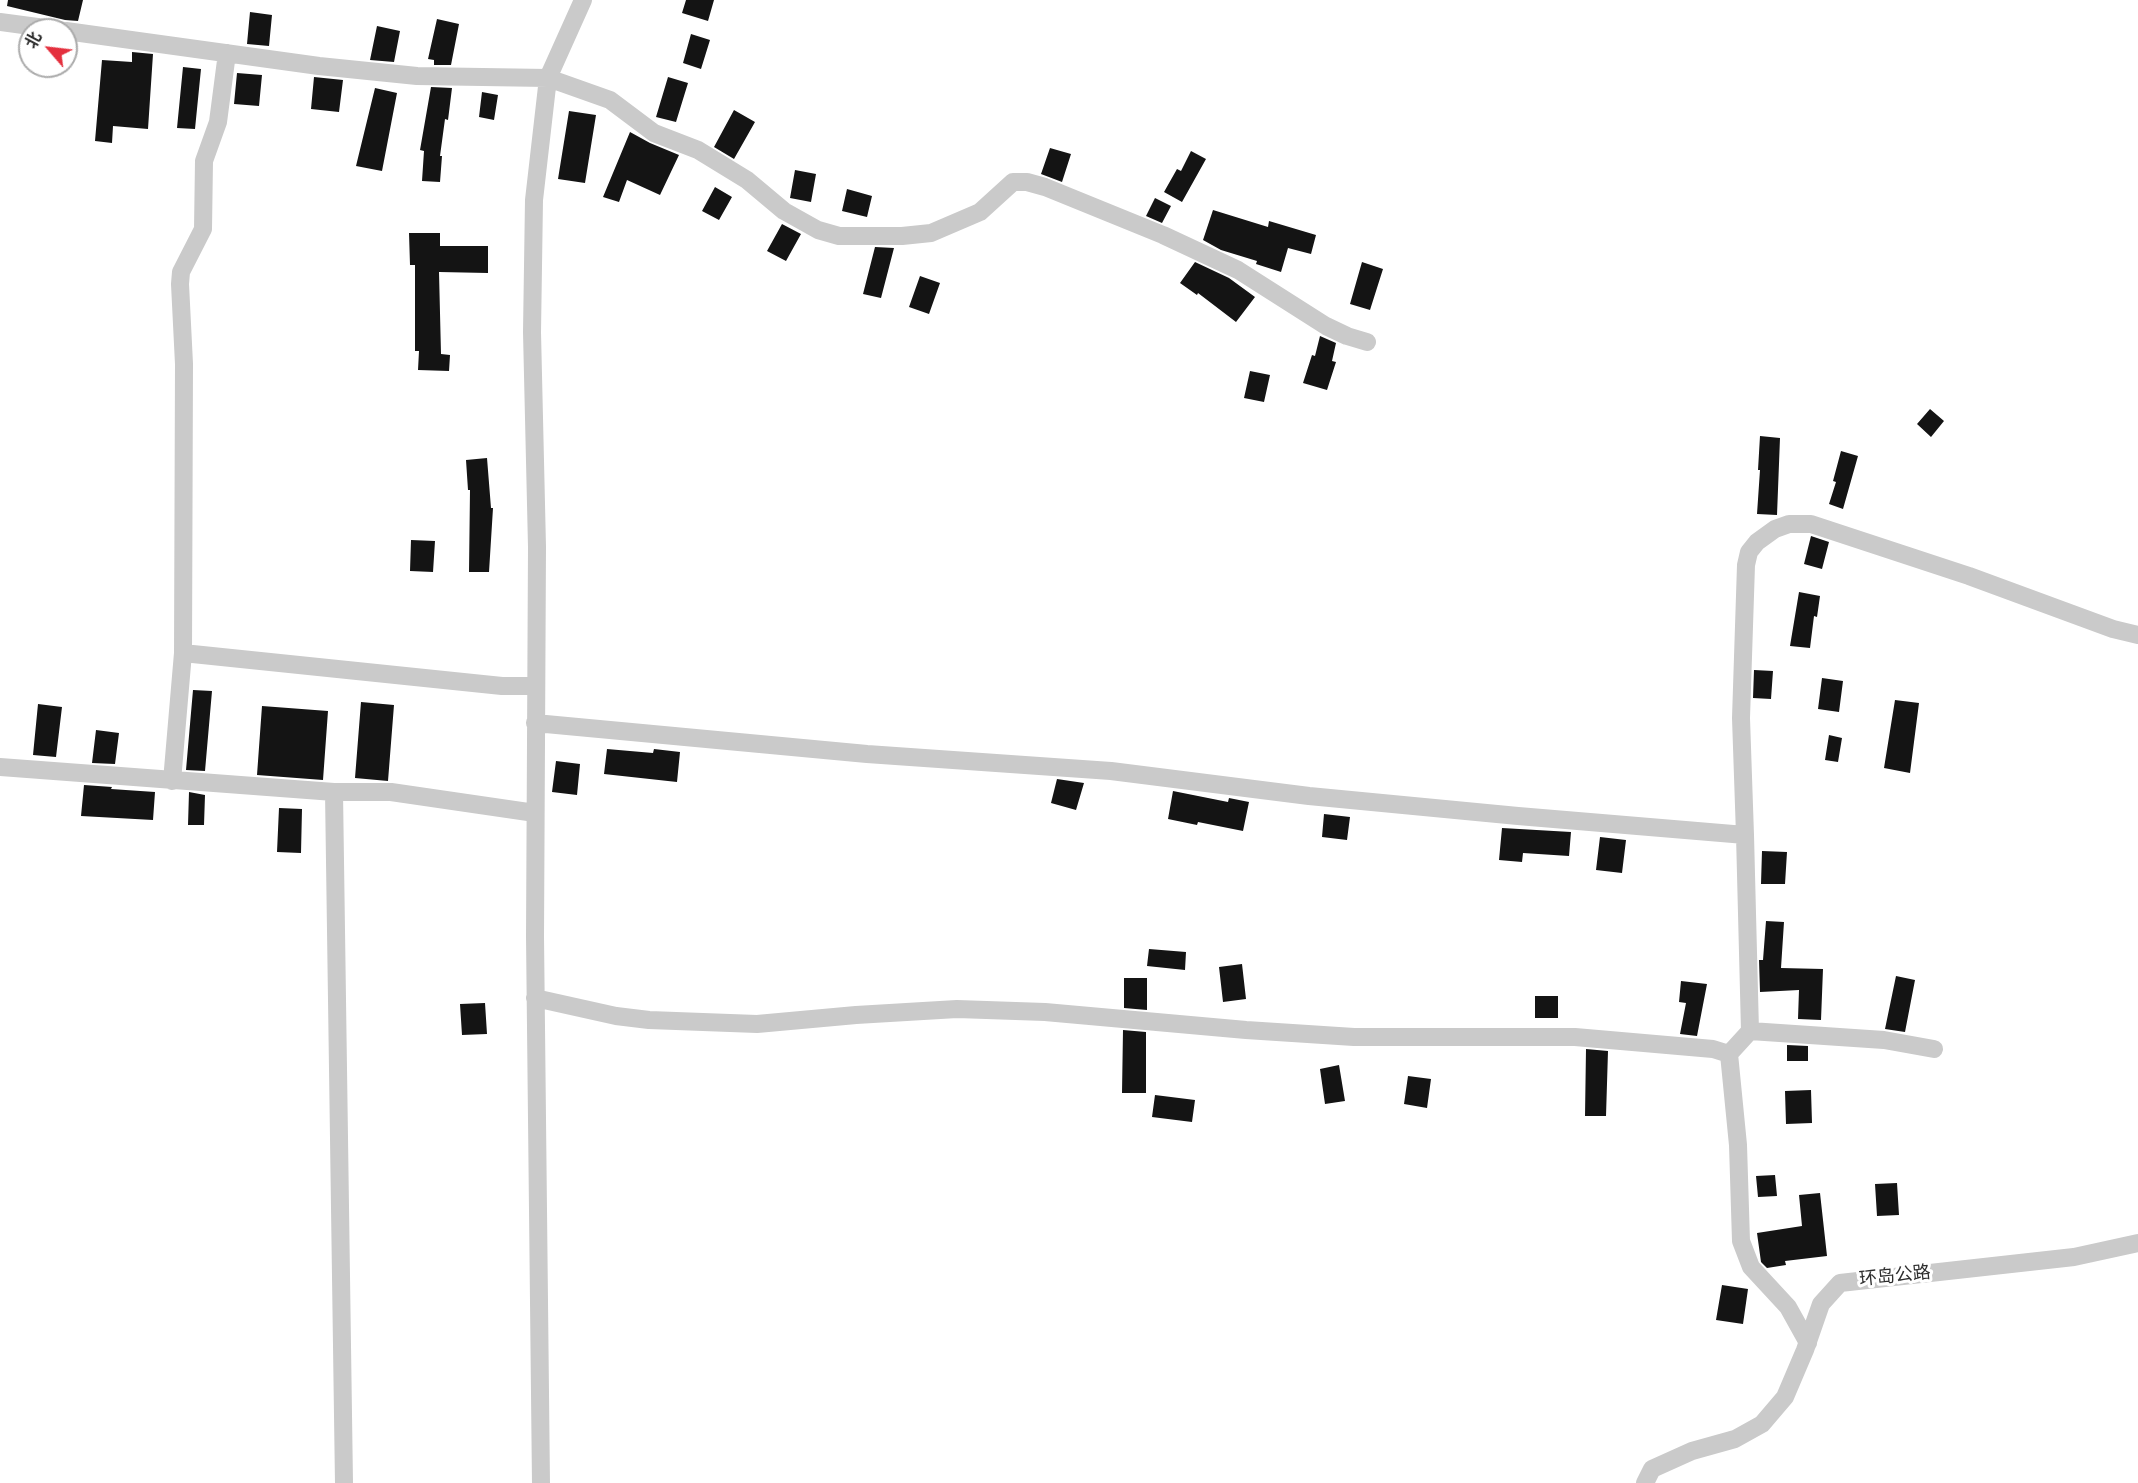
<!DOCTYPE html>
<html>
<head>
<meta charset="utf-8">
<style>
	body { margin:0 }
	#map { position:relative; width:2138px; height:1483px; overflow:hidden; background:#fff; font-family:"Nunito Sans","Noto Sans SC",sans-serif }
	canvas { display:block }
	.north { position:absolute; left:18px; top:18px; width:60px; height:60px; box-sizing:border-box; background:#fff; border:2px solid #ababab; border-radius:50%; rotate:298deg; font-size:16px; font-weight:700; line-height:24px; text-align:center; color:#2d2d2d }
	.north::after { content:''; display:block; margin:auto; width:21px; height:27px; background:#e4303e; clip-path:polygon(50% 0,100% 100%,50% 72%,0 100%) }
</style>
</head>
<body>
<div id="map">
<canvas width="2138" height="1483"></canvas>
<div class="north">北</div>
</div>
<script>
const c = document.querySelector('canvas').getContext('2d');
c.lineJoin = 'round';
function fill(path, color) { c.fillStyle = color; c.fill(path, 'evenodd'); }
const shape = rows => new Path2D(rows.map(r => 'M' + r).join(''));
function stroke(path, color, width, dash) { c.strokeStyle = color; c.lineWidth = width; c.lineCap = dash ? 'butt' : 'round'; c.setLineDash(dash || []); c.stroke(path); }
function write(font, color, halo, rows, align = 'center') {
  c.font = font + ' "Nunito Sans","Noto Sans SC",sans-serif'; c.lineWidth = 6; c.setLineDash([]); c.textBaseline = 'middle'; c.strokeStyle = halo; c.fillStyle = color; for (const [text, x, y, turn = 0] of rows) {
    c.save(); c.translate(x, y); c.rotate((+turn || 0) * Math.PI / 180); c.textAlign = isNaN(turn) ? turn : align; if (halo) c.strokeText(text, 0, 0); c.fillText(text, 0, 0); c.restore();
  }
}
fill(shape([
	[8,0,83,0,78,21,65,20,7,6],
	[686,0,714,0,708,21,682,13],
	[250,12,272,15,269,46,247,44],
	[437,19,459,24,451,65,434,65,434,60,428,59],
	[377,26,400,31,394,62,370,60],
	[691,34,710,40,701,69,683,63],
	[132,52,153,54,148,129,113,126,112,143,95,141,102,60,132,62],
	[183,67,201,69,195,129,177,128],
	[237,73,262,75,259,106,234,104],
	[314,77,343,80,339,112,311,109],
	[668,77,688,83,676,122,656,117],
	[431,87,452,88,448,120,445,119,440,156,442,156,440,182,422,181,424,151,420,150],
	[375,88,397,93,382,171,356,166],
	[482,92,498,95,494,120,479,117],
	[734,110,755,122,734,159,714,147],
	[569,111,596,115,585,183,558,179],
	[630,132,650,143,679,155,660,195,627,180,619,202,603,197],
	[1050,148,1071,154,1062,182,1041,174],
	[1191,151,1206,159,1182,202,1164,192,1177,169,1181,171],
	[795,170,816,174,811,202,790,198],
	[715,187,732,197,719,220,702,211],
	[847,189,872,196,867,217,842,211],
	[1155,198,1171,206,1162,223,1146,216],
	[1213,210,1268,227,1269,221,1316,235,1311,254,1288,248,1281,272,1256,264,1257,261,1221,250,1203,240],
	[782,224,801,234,786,261,767,251],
	[409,233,440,233,440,246,488,246,488,273,439,272,441,354,450,355,449,371,418,370,419,351,415,351,415,265,410,265],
	[875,247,894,248,881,298,863,294],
	[1195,262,1229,278,1255,297,1236,322,1198,293,1197,295,1180,283],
	[1362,262,1383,269,1370,310,1350,304],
	[920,276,940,283,929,314,909,307],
	[1320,336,1336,343,1332,361,1336,362,1327,390,1303,383,1312,355,1315,356],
	[1250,371,1270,375,1264,402,1244,398],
	[1930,409,1944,421,1931,437,1917,424],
	[1760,436,1780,438,1777,515,1757,514,1760,470,1758,470],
	[1841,451,1858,456,1843,509,1829,504,1836,482,1833,481],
	[487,458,491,508,493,508,489,572,469,572,470,490,468,490,466,460],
	[1811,536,1829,542,1822,569,1804,564],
	[411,540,435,541,433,572,410,571],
	[1799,592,1820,596,1817,617,1814,616,1810,648,1790,646],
	[1754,670,1773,671,1771,699,1753,698],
	[1822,678,1843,681,1839,712,1818,709],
	[193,690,212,691,205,771,186,770],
	[1895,700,1919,703,1910,773,1884,768],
	[361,702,394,705,388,781,355,778],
	[38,704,62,707,56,757,33,755],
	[262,706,328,711,323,780,257,775],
	[96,730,119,733,115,764,92,763],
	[1829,735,1842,738,1838,762,1825,760],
	[607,749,653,753,654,749,680,752,677,782,604,774],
	[556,761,580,764,577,795,552,792],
	[1057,779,1084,783,1076,810,1051,803],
	[84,785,112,787,111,789,155,792,153,820,81,816],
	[1173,791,1228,802,1229,798,1249,802,1243,831,1198,822,1197,825,1168,819],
	[189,792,205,795,204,825,188,825],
	[279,808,302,809,301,853,277,852],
	[1324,814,1350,817,1347,840,1322,837],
	[1502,828,1571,832,1569,856,1523,853,1522,862,1499,860],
	[1600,837,1626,840,1622,873,1596,870],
	[1762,851,1787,852,1785,884,1761,884],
	[1766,921,1784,922,1781,968,1823,969,1821,1020,1798,1019,1799,990,1760,992,1759,960,1763,960],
	[1149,949,1186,952,1185,970,1147,966],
	[1242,964,1246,999,1223,1002,1219,967],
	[1896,976,1915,980,1905,1032,1885,1029],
	[1124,978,1147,978,1147,1010,1124,1008],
	[1681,981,1707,984,1697,1036,1680,1034,1686,1003,1679,1002],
	[1535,996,1558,996,1558,1018,1535,1018],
	[485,1003,487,1034,462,1035,460,1004],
	[1123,1030,1146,1032,1146,1093,1122,1093],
	[1787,1045,1808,1046,1808,1061,1787,1061],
	[1586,1049,1608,1051,1606,1116,1585,1116],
	[1339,1065,1345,1101,1325,1104,1320,1069],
	[1408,1076,1431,1079,1427,1108,1404,1104],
	[1811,1090,1812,1123,1786,1124,1785,1091],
	[1155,1095,1195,1100,1192,1122,1152,1117],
	[1775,1175,1777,1196,1758,1197,1756,1176],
	[1897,1183,1899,1215,1877,1216,1875,1184],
	[1820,1193,1827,1256,1785,1261,1786,1265,1767,1268,1761,1262,1757,1233,1802,1226,1799,1195],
	[1722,1285,1748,1289,1743,1324,1716,1320]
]), '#141414');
stroke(shape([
	[0,22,60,30],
	[66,31,319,66,417,76,548,78,610,100,654,133,698,150,747,180,784,211,818,230,839,236,902,236,931,233,980,212,1013,182,1027,182,1045,187,1163,235,1238,270,1326,326,1347,336,1367,342],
	[183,653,184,364,180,284,181,272,203,229,204,161,218,122,227,53],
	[535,723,867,754,1111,771,1309,796,1518,816,1745,835,1741,718,1746,565,1749,552,1757,542,1775,529,1789,524,1811,524,1969,576,2113,629,2138,635],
	[0,767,334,792,391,792,535,813],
	[172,781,183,653,502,686,535,686],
	[334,792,344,1483],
	[1745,835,1750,1031,1729,1054,1738,1145,1741,1241,1751,1267,1788,1307,1808,1343],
	[535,998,616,1016,649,1020,757,1024,856,1015,957,1009,1045,1012,1246,1030,1354,1037,1575,1037,1713,1049,1729,1054],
	[1750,1031,1884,1040,1934,1049],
	[541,1483,535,936,537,547,532,332,534,200,548,78,583,0],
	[1645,1483,1652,1469,1692,1451,1735,1439,1762,1424,1785,1397,1805,1350,1821,1304,1840,1283,2074,1257,2138,1243]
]), '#cacaca', 18);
write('18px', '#2d2d2d', '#fff', [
	["环岛公路",1895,1277,-6]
]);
</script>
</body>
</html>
